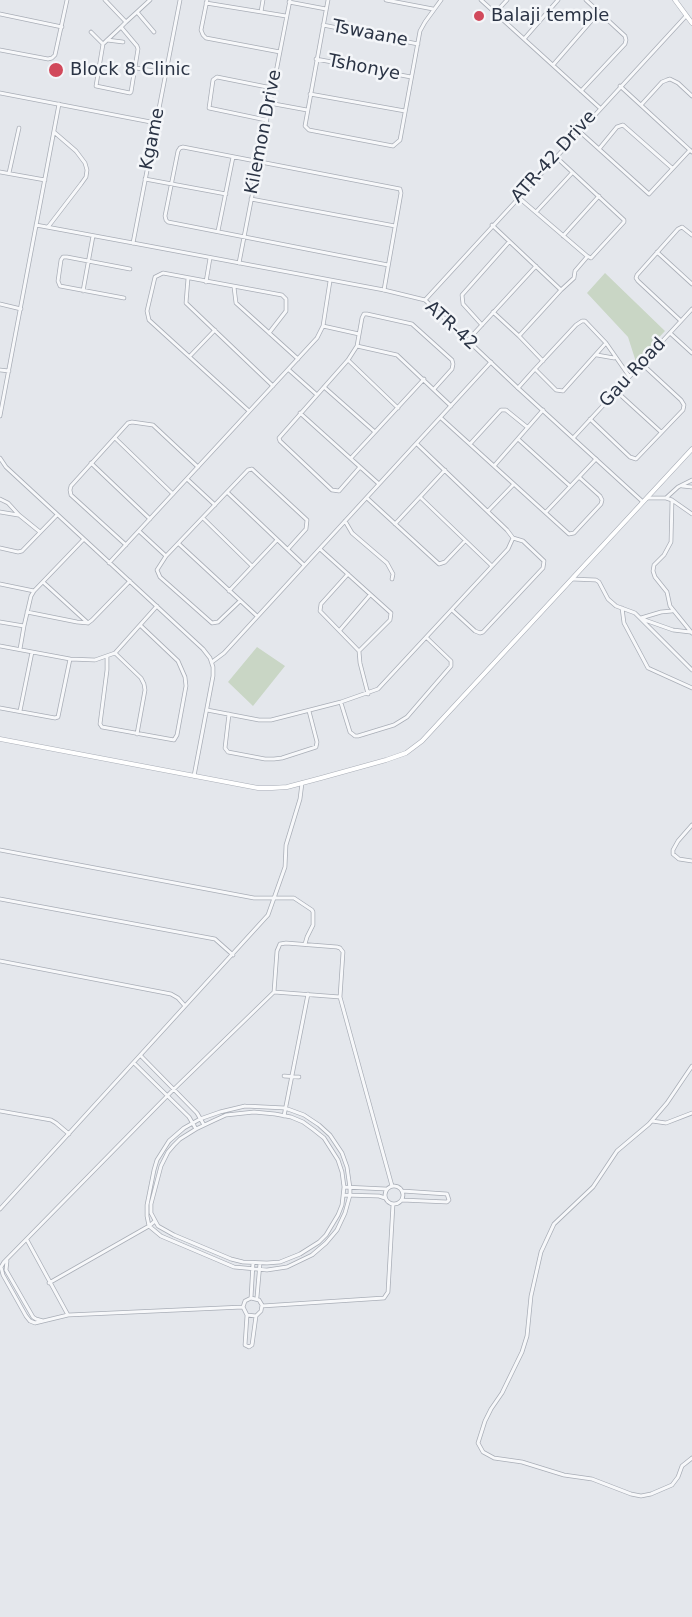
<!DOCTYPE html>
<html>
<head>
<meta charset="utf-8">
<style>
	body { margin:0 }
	canvas { display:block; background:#e4e7ec }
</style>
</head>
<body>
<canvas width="692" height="1617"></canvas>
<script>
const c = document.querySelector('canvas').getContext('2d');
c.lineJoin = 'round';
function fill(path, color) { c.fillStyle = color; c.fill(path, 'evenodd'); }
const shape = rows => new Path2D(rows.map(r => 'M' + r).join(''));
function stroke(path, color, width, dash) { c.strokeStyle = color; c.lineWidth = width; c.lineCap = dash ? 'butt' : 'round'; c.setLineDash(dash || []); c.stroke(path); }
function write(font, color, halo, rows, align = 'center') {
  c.font = font + ' "DejaVu Sans",sans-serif'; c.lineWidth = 5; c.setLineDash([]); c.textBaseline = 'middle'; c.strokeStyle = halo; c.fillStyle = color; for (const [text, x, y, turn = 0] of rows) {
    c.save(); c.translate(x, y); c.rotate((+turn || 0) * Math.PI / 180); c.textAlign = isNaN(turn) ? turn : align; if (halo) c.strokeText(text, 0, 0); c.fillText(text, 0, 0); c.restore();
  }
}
fill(shape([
	[605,273,665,331,636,362,628,337,587,293],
	[257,647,285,666,253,706,228,682]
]), '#c9d6c5');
const minor = shape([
	[105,0,126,22],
	[207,0,201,30,203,35,206,38,280,52],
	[328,0,305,126,309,130,393,146,400,140,420,31,425,22,441,0],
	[386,0,433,9],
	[481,0,600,108],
	[289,2,326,9],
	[206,3,286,16],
	[137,12,154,32],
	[261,12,263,0],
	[495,13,507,0],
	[0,14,62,27],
	[323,25,418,44],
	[121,27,137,46,138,49,131,92,130,93,96,86,103,44,121,27,126,22,137,12,150,0],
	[91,32,103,44],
	[524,39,558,0],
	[107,40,123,42],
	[0,50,48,59,52,58,55,55,67,0],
	[316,59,411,77],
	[553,65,599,12],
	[136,68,166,73],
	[620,86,692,152],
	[581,91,625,44,626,40,625,36,586,0],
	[310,94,405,111],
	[269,103,307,110],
	[641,105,662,82,667,80,670,79,678,83,692,96],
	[266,120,209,108,213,80,217,77,272,88],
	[579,131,649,194,690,150],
	[599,149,617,127,623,125,672,168],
	[0,172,45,180],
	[9,173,19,128],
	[145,179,226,194],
	[518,197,587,256,591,258,624,222,624,220,556,157],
	[251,199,395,226],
	[536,212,572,173],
	[36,225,133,243],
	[492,225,561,290,519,336],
	[48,227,81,184,86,177,87,170,85,163,76,151,54,132],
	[218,231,233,157],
	[563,236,599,196],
	[657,252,692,284],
	[239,263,290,0],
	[188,278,186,303,273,386],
	[206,282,210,258],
	[234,287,236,303,298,359],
	[384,290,401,193,400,189,183,147,180,148,178,151,165,216,166,220,168,222,388,265],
	[561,290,574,278,575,271,587,257],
	[83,291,93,236],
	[124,298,60,286,58,281,61,260,63,257,67,257,130,269],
	[425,300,686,16],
	[0,304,21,309],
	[493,312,519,336,543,361],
	[681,321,638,281,636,278,637,275,678,229,682,227,692,235],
	[482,325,463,304,462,295,509,242],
	[323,326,359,334],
	[670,333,692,353],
	[468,340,536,266],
	[357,346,397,355,451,406],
	[597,355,614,358],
	[190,356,215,330],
	[348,360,398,408],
	[535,369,576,325,582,321,585,321,606,343,629,376],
	[0,370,9,371],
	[289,370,316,394],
	[324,387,375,432],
	[518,388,535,369,556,390,563,391,606,343],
	[616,391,661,432],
	[249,411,149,320,147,311,155,277,163,273,282,295,286,299,286,311,269,333],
	[300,413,379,484],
	[0,416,59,104],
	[441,418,569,534,574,533,601,504,602,500,600,496,579,477],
	[590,419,630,457,636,459,683,410,684,405,681,400,641,363],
	[574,437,692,309],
	[115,438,173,494],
	[518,439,570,486],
	[470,444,501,410,506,410,527,427],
	[0,458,6,467,203,649,210,658,213,667,213,676,194,776],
	[351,458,424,379],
	[91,463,150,519],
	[494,466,543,410],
	[360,467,339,491,332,490,280,441,279,438,348,360,357,346,362,318,364,314,367,314,412,324,452,360,453,364,452,369,434,389],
	[187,479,215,505],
	[682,486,692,487],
	[227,492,304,565],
	[420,497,492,566],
	[367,498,439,564,445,562,465,541],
	[647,498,666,498,678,487,692,480],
	[666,498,672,500,692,514],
	[0,499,8,503,19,515,40,532],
	[672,500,671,542,664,555,654,565,653,571,655,577,667,592,670,606,692,633],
	[488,511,514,484],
	[0,512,18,515],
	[546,512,596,459],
	[203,518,252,566],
	[345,521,352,533,387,563,393,574,392,579],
	[395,524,445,470],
	[139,531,166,556],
	[179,544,257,616],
	[126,545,71,495,70,490,71,486,128,423,132,422,153,425,198,467],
	[0,548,18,552,22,551,57,515],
	[320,549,391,613,390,620,359,651],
	[109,563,317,338,323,326,330,281],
	[348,574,321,604,320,611,359,651,360,663,368,694],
	[572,579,596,580,599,582,608,599,616,606,635,613,692,670],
	[43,582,88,623],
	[0,584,34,591],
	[229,591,277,540],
	[240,601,218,622,212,623,160,577,157,570,166,556,248,470,252,469,307,520,306,529,288,549],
	[622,608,624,623,648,668,692,688],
	[452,610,475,631,480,633,483,632,543,568,544,561,523,541,513,538],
	[27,612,77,622,88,623,92,620,130,581],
	[641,618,661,612,672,611],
	[642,619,673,630,690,632],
	[0,622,24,626,20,649],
	[24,626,31,596,34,591,84,539],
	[340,630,370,595],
	[0,646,70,659,95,660,115,653,157,606],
	[115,653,141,678,144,684,145,690,137,734],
	[107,657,107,670,100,724,102,727,174,740,177,735,186,686,185,677,178,661,140,625],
	[212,662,224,653,491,362],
	[341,703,350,732,355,736,358,736,394,725,407,717,451,666,451,661,427,638],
	[0,708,55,718,58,717,70,659],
	[207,710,259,720,271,720,341,702,378,689,508,549,513,538,507,530,417,444],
	[20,711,32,652],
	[229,714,225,748,228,752,265,759,274,759,282,758,316,747,317,742,309,711],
	[692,825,678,841,673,850,673,854,679,859,692,861],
	[0,850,254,898,294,898,312,910,313,912,313,925,307,937,305,944],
	[0,899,215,939,233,955],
	[0,961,171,994,178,998,185,1006],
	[274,992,340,997],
	[141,1056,197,1113,204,1125],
	[134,1063,189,1117,196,1129],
	[692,1066,667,1103,649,1124,617,1151,593,1187,554,1224,541,1252,531,1296,527,1336,522,1352,502,1393,491,1409,485,1421,478,1443,483,1452,494,1458,522,1462,564,1475,592,1479,631,1494,641,1496,651,1494,672,1485,678,1477,682,1466,692,1458],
	[284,1076,299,1077],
	[245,1106,285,1108,304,1115,319,1125,330,1135,342,1153,347,1167,350,1188,350,1195,345,1213,337,1230,326,1243,312,1255,287,1267,267,1270,234,1267,161,1236,149,1226,147,1216,147,1205,154,1170,157,1160,169,1141,184,1128,200,1119,220,1112,245,1106],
	[0,1111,51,1120,56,1123,69,1134],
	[254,1112,275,1114,291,1117,303,1122,314,1130,324,1138,338,1160,342,1172,344,1187,342,1205,338,1215,326,1235,319,1242,300,1254,280,1262,267,1263,243,1262,231,1259,174,1235,158,1226,151,1213,151,1204,161,1166,168,1152,174,1145,180,1139,196,1129,215,1120,226,1115,254,1112],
	[284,1116,308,994],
	[652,1121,666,1123,692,1113],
	'385 1195a9 9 0 1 1 18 0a9 9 0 1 1-18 0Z',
	[344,1187,386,1189],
	[344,1195,379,1196,385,1198],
	[402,1200,447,1202,449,1200,447,1194,402,1191],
	[0,1209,268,915,285,867,286,845,300,799,302,783],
	[27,1240,68,1315],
	[7,1261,6,1270,33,1317,36,1319,43,1321],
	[49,1283,149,1226,155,1221],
	[257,1297,260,1263],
	[251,1298,259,1300,262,1305,261,1311,256,1316,247,1315,243,1307,245,1301,251,1298,253,1263],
	[262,1306,384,1298,388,1292,393,1204],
	[243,1307,68,1315,35,1323,30,1321,26,1316,3,1275,1,1267,4,1262,174,1089,274,992,277,951,280,944,286,943,337,947,340,948,343,952,340,997,392,1186],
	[247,1315,245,1345,249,1347,252,1345,256,1316]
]);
const tertiary = shape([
	[180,0,133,243,384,290,425,300,518,388,643,502],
	[0,93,156,123]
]);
const secondary = shape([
	[675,0,692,23],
	[0,739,258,788,272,788,287,787,321,778,386,760,406,753,422,741,692,449]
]);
stroke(minor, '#a9aeb7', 4.5);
stroke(tertiary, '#a9aeb7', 4.5);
stroke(secondary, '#a9aeb7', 5);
stroke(minor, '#f7f8fa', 3);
stroke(tertiary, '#f7f8fa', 3);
stroke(secondary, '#fff', 4);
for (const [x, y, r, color] of [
	[479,16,6,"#d1495b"],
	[56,70,8,"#d1495b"]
]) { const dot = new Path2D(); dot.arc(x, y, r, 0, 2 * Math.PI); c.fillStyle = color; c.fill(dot); stroke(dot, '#f4f6f9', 2); }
write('18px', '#2b3445', '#f4f6f9', [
	["Balaji temple",491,16],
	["Block 8 Clinic",70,70]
], 'left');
write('18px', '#2b3445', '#f4f6f9', [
	["Tswaane",370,34,11],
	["Tshonye",364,68,11],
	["Kilemon Drive",264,132,-79],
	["Kgame",153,139,-79],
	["ATR-42 Drive",554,157,-48],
	["ATR-42",451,326,42],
	["Gau Road",633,373,-47]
]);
</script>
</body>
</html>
